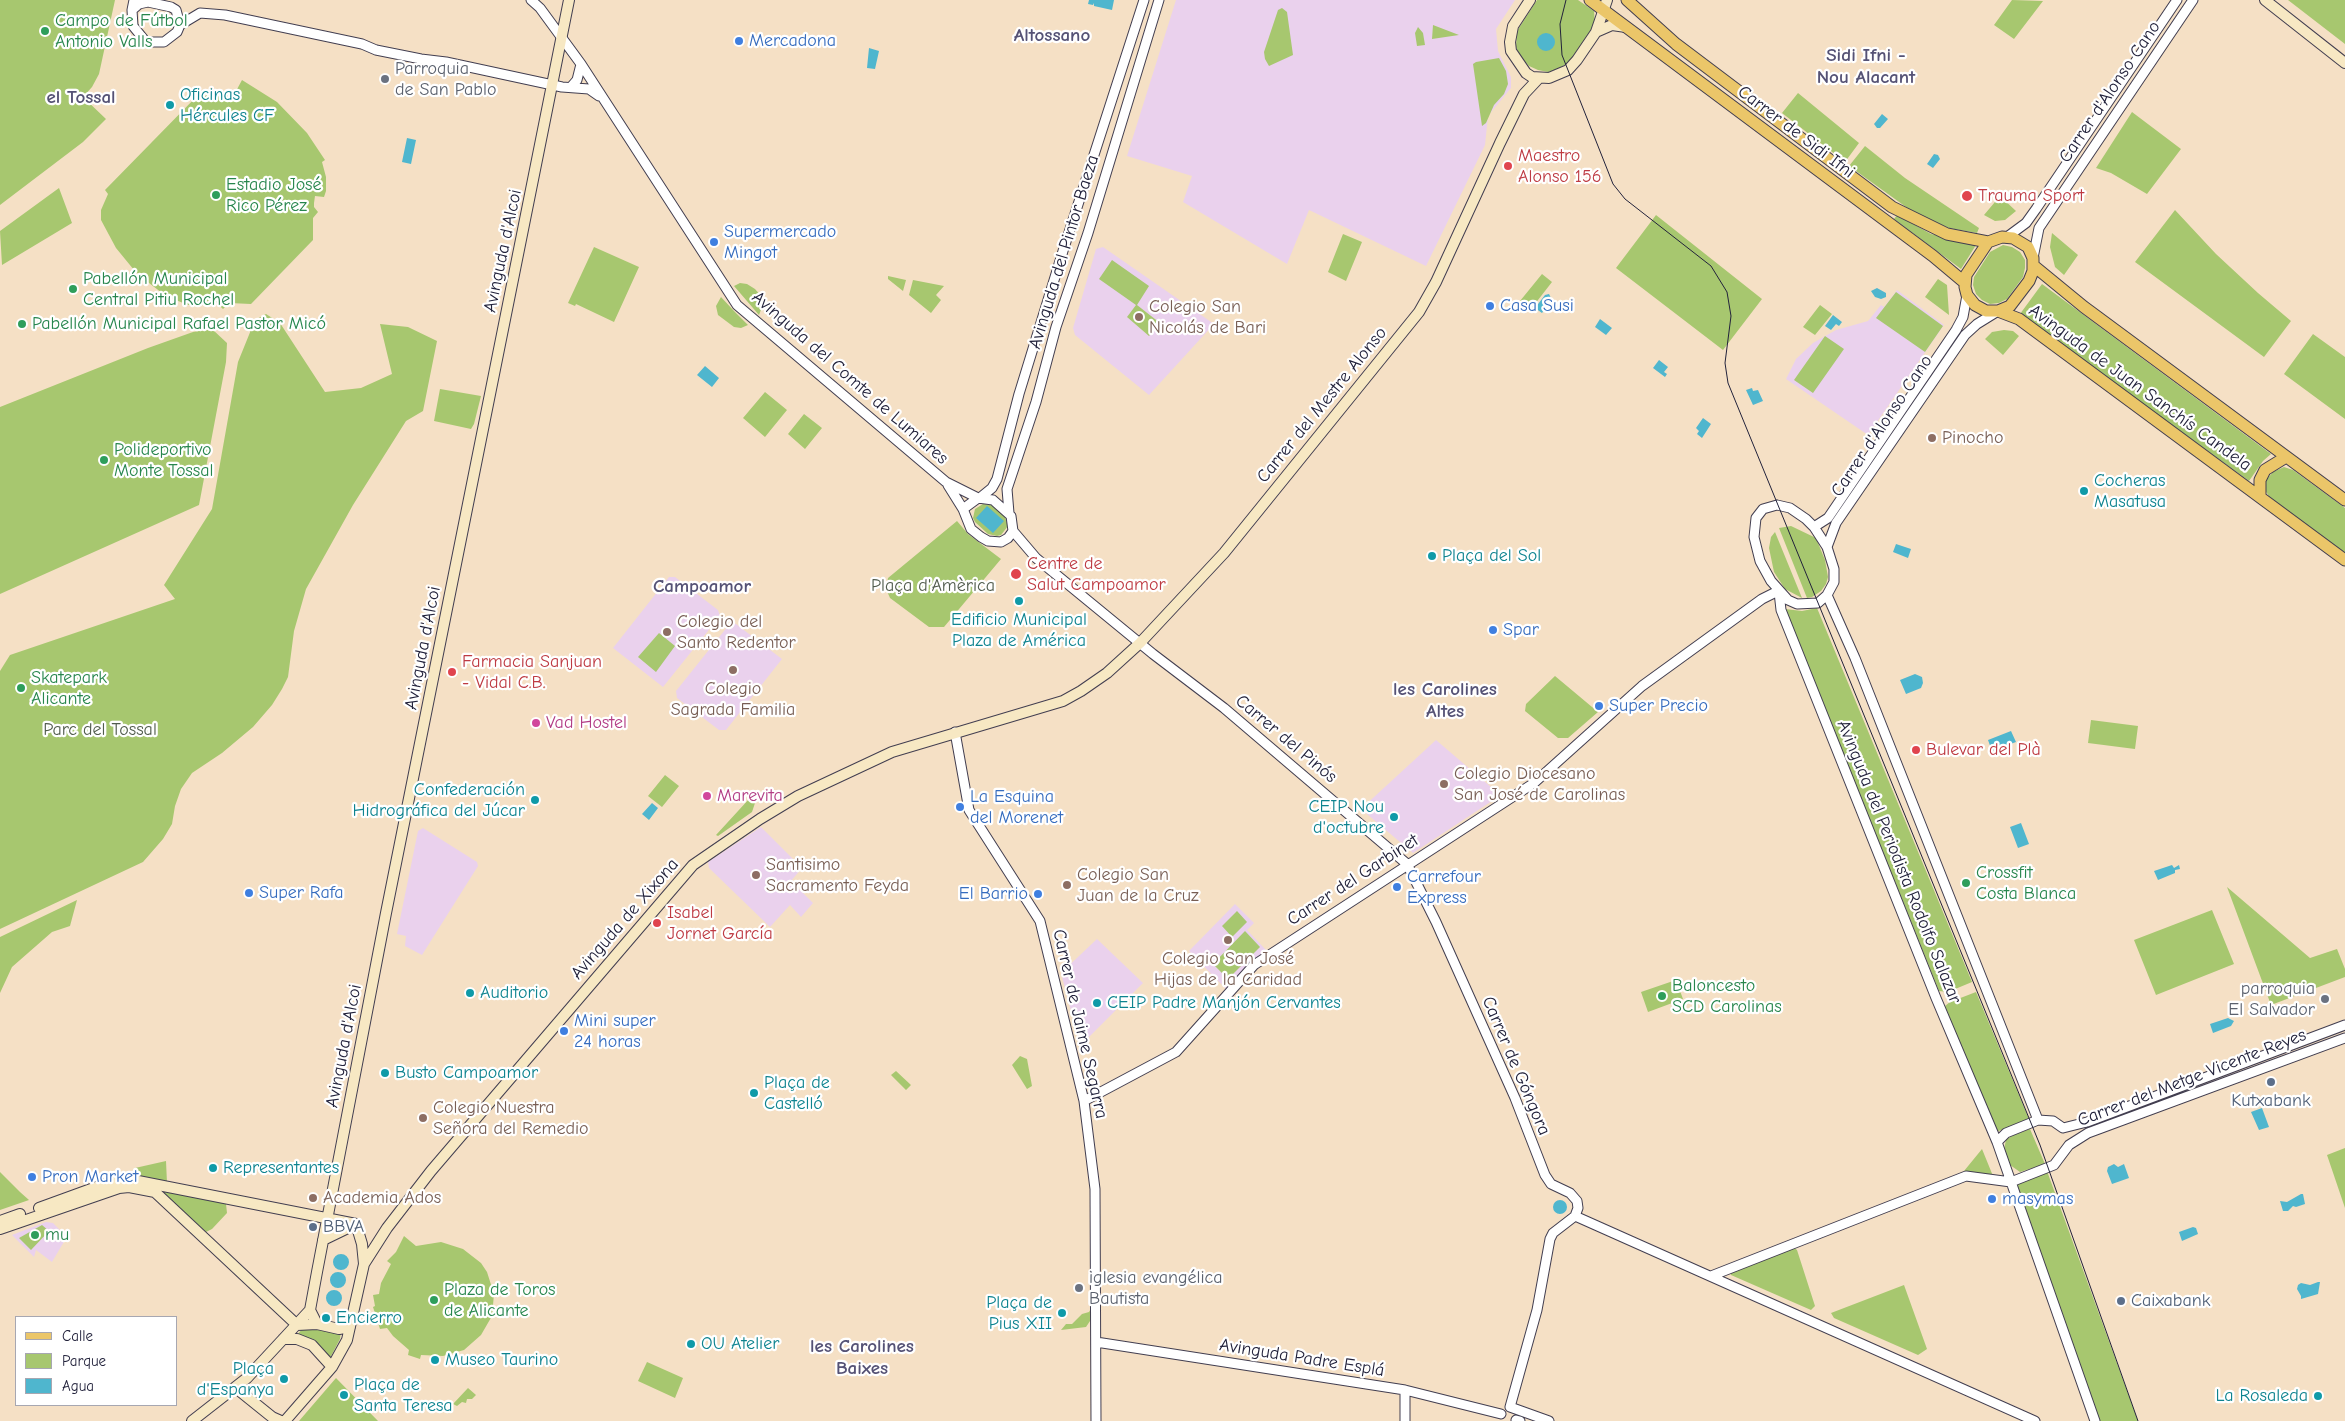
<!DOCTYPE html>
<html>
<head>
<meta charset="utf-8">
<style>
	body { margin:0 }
	#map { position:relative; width:2345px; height:1421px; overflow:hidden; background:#f5e0c5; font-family:"Comic Neue",sans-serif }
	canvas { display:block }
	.legend { position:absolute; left:15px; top:1316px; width:162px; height:90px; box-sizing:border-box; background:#fff; border:1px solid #a7a7b1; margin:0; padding:6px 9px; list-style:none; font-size:15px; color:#22223b }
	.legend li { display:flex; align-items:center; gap:10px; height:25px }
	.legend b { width:25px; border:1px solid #a7a7b1 }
</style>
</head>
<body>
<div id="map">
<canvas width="2345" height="1421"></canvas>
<ul class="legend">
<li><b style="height:6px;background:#ebc669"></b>Calle</li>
<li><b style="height:14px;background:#a7c76f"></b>Parque</li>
<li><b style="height:14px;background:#4fb6ce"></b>Agua</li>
</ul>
</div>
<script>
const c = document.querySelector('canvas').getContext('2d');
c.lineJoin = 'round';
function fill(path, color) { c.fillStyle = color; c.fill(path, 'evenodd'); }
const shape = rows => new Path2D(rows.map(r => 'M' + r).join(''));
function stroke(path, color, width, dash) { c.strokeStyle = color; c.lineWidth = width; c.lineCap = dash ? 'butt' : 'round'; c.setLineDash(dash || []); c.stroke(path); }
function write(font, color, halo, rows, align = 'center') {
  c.font = font + ' "Comic Neue",sans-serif'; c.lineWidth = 4.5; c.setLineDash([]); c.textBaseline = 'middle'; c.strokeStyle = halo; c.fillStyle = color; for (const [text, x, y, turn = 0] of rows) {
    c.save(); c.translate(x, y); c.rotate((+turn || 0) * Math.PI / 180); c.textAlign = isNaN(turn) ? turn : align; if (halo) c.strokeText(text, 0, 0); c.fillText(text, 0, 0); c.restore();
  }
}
fill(shape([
	[1176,0,1515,0,1496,29,1498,51,1511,77,1511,88,1488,116,1485,145,1426,266,1309,210,1287,264,1183,202,1192,176,1127,156],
	[1103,247,1214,324,1149,395,1075,335,1073,328,1096,249],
	[1897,290,1944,325,1868,435,1786,379,1796,359,1813,343,1836,330,1868,321,1881,305,1884,307],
	[669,577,675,577,718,610,720,616,663,687,613,648],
	[732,621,782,659,726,730,719,730,677,698,676,691],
	[1436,740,1498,793,1498,797,1413,853,1361,809],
	[761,827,802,868,791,881,813,903,801,917,790,905,770,927,709,868,708,862],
	[423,828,477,862,478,866,422,955,405,946,406,936,397,934,418,831],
	[1235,904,1254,923,1247,930,1266,950,1247,965,1226,989,1189,951],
	[1097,939,1143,983,1084,1042,1079,1041,1061,973],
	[46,1222,53,1223,64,1234,65,1240,52,1262,36,1250,34,1257,12,1235]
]), '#ead1ed');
fill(shape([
	[0,0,115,0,99,74,92,87,83,97,106,119,83,142,0,205],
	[1537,0,1578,0,1594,11,1595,24,1569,62,1558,69,1548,72,1538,70,1529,66,1521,58,1516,47,1517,31],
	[2012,0,2043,1,2014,39,1994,25],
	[2288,0,2345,0,2345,44],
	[1282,8,1287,12,1293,55,1269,66,1265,59,1264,52,1278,10],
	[1433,25,1459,35,1432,39],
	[1418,27,1423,33,1425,45,1417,46,1415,33],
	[1499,58,1506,71,1508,84,1504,94,1494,105,1486,123,1482,126,1473,64,1476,62],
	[242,80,277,102,307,133,325,160,322,162,326,177,326,191,324,197,315,196,314,203,314,207,318,212,313,218,313,240,251,304,229,303,223,309,212,298,202,305,188,305,166,296,149,283,134,270,116,248,101,220,101,210,108,194,105,190,198,95,201,98,218,90,235,93],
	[1798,93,1859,143,1845,162,1782,113],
	[2132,112,2181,149,2147,194,2111,173,2096,168],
	[1865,146,1905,178,1979,228,1977,233,1949,228,1913,212,1849,166],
	[59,188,72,223,2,265,0,231],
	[2000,196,2016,211,2005,220,1995,221,1984,215],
	[2175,210,2216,254,2258,293,2291,321,2264,357,2135,262],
	[1656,215,1762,299,1723,350,1616,268],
	[1897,215,1931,234,1976,245,1961,269,1894,219],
	[2052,233,2078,255,2064,275,2055,267,2050,247],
	[1343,234,1362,242,1346,281,1328,272],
	[2003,245,2012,247,2020,252,2025,260,2025,268,2023,277,2007,299,1999,303,1990,304,1982,300,1976,294,1973,285,1974,277,1990,252],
	[594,247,639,267,614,322,576,304,575,306,568,303],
	[1112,260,1149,286,1137,305,1160,323,1149,336,1127,317,1136,305,1099,279],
	[1542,274,1552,282,1531,309,1520,301],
	[888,276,906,280,903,291,888,279],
	[1938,279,1947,285,1949,315,1925,297],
	[913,280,944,286,936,295,941,300,931,313,909,295],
	[740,283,747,284,755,289,761,296,762,307,759,315,734,286],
	[2042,284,2271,454,2263,461,2249,481,2020,314],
	[1896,292,1943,326,1925,352,1876,318],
	[721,297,734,311,748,325,741,328,734,327,718,315,716,306],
	[1820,305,1832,314,1815,335,1803,327],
	[266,314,280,323,325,392,361,388,392,374,380,324,408,327,437,341,423,411,406,421,353,505,306,589,294,631,288,677,282,689,272,705,253,727,222,753,192,773,181,789,175,806,172,824,163,839,143,862,0,929,0,671,10,655,175,599,164,585,212,509,238,362,255,320],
	[212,329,227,343,226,362,199,505,0,594,0,407,148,348,193,332],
	[2004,330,2013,331,2019,336,2003,355,1985,339,1992,332],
	[2313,334,2345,357,2345,419,2284,374],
	[1825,336,1844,349,1813,393,1794,380],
	[440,389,481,396,474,424,471,429,434,421],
	[765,392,787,410,765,437,743,418],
	[804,414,822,428,805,449,788,434],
	[2284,467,2293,470,2345,508,2345,553,2270,498,2265,490,2266,480,2273,472],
	[983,504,992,505,1005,517,1008,526,1001,535,997,536,988,534,975,522,973,518,975,509],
	[957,521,968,534,1001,559,944,627,929,627,890,598,886,589,888,578],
	[1791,526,1816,538,1825,560,1828,577,1826,584,1821,591,1812,597,1807,598,1779,528],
	[1775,532,1802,598,1785,589,1774,572,1769,548,1771,537],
	[1817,608,1972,982,1948,992,1939,991,1785,609,1802,611],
	[659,633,675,646,656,672,638,657],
	[1555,676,1598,712,1568,738,1558,738,1525,711,1526,704],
	[2091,720,2138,726,2135,749,2088,743],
	[665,775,679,786,662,807,648,796],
	[757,797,752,812,718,836,716,835,749,799],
	[2227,887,2310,958,2337,949,2345,969,2345,977,2271,1005],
	[77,900,70,926,52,932,12,967,0,993,0,937],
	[2212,910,2234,964,2156,995,2134,940],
	[1237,911,1247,922,1232,937,1222,926],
	[1245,931,1260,947,1228,979,1213,964],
	[1676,980,1683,999,1648,1012,1641,992],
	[1976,992,2029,1119,1996,1132,1945,1006,1950,1002],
	[1020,1056,1027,1059,1032,1086,1027,1089,1012,1065],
	[896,1071,911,1085,906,1090,891,1075],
	[2030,1129,2045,1164,2020,1172,2010,1165,2004,1149,2006,1140,2013,1135],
	[2345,1148,2345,1208,2327,1155],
	[1982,1149,1993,1176,1964,1171],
	[166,1161,167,1183,142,1177,135,1168],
	[2047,1171,2138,1421,2099,1421,2015,1185],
	[0,1172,20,1192,29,1200,0,1210],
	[164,1191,226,1204,227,1213,212,1229,206,1232,163,1193],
	[42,1225,49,1231,31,1250,19,1238],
	[404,1236,416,1246,441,1242,463,1249,481,1263,487,1272,494,1294,492,1316,481,1335,464,1350,443,1356,421,1355,420,1359,408,1355,409,1350,393,1336,387,1328,380,1329,373,1307,375,1306,373,1295,379,1294,381,1283,391,1264,387,1261,396,1252],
	[1792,1246,1797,1250,1815,1306,1811,1310,1731,1275,1730,1270],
	[1904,1285,1927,1349,1918,1355,1834,1318,1831,1313],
	[1093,1305,1092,1318,1086,1327,1061,1330,1066,1324,1072,1324,1082,1314,1089,1312],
	[303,1328,341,1332,340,1339,330,1358,296,1336],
	[647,1362,683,1378,675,1398,638,1381],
	[336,1378,378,1421,299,1421],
	[468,1388,476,1395,472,1399,467,1399,466,1403,462,1402,457,1406,453,1404]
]), '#a7c76f');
fill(shape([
	[1089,0,1114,0,1112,10,1094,6,1094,3,1093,5,1088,4],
	'1537 42a9 9 0 1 1 18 0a9 9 0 1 1-18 0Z',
	[869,48,879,51,875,69,867,68],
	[1882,114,1888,119,1880,128,1877,128,1874,124],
	[407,138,416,140,411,164,402,162],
	[1934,154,1938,155,1940,159,1933,168,1927,164],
	[1877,288,1886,293,1886,297,1881,299,1875,297,1871,291],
	[1549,294,1552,300,1542,313,1535,308,1545,295],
	[1833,315,1842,322,1839,326,1836,324,1831,330,1825,326],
	[1600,319,1612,328,1606,335,1595,327],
	[1659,360,1668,367,1664,372,1667,374,1665,377,1653,368],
	[705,366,719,378,712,387,697,375],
	[1752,388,1753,391,1758,390,1763,401,1753,405,1746,390],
	[1703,418,1711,424,1702,438,1697,434,1699,431,1696,428],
	[987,506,1004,521,993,533,976,518],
	[1896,544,1911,549,1908,558,1893,552],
	[1915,674,1922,677,1923,683,1921,688,1906,694,1900,680],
	[2011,731,2016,742,1992,751,1988,740],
	[652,803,658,808,649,820,642,814],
	[2021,823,2029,844,2018,848,2010,827],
	[2172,865,2174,868,2179,865,2180,869,2175,870,2175,873,2158,880,2154,871],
	[2228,1018,2234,1021,2231,1026,2213,1033,2210,1024],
	[2262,1108,2269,1127,2259,1130,2251,1112],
	[2114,1164,2118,1167,2124,1164,2129,1178,2112,1184,2107,1171,2108,1167],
	[2301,1194,2303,1194,2305,1204,2296,1207,2293,1206,2288,1211,2283,1211,2280,1201,2287,1202],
	'1553 1207a7 7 0 1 1 14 0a7 7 0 1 1-14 0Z',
	[2193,1227,2196,1228,2198,1234,2182,1241,2179,1232],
	'333 1262a8 8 0 1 1 16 0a8 8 0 1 1-16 0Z',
	'330 1280a8 8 0 1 1 16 0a8 8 0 1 1-16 0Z',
	[2318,1282,2320,1282,2318,1294,2301,1299,2301,1296,2297,1289,2298,1285,2301,1283,2310,1285],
	'326 1298a8 8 0 1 1 16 0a8 8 0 1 1-16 0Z'
]), '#4fb6ce');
const tertiary = shape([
	[531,0,540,8,581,64,737,305,946,482,978,498],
	[132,10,139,4,148,2,171,7,176,10,180,25,177,32,164,42,146,42,133,26,132,10,134,0],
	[180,25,200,13,225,15,362,44,376,50,421,59,446,62,562,87,589,89,599,96],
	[571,87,577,80,581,64],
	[2007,237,2026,223,2036,209,2177,0],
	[2033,258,2039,228,2193,0],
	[948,485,963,509,971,529,981,537,988,541,1001,542,1008,538,1013,531,1011,516,993,500,978,498,963,509],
	[981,497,992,488,997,479,1019,394,1063,251,1144,0],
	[1777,505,1790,508,1806,519,1814,527,1827,547,1834,569,1834,582,1827,595,1818,603,1797,604,1788,600,1771,581,1760,561,1754,537,1756,518,1763,509,1777,505],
	[1009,513,1007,489,1036,402,1056,327,1088,233,1159,0],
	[1814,527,1828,518,1956,330,1963,317,1967,295],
	[1013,531,1036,558,1153,654,1224,708,1407,864,1436,922,1515,1098,1545,1175,1551,1184,1570,1193,1577,1201,1578,1208,1575,1216,1553,1233,1550,1239,1537,1310,1510,1407],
	[1827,547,1836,523,1965,335,1977,324,1998,311],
	[1779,592,1781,610,1936,998,1997,1142,2095,1421],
	[1827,595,1855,658,2038,1120],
	[955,732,969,810,1040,921,1084,1101,1095,1189,1096,1421],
	[1084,1101,1176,1052,1254,965,1534,783,1642,686,1762,599,1778,591],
	[1997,1142,2006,1133,2038,1120,2053,1121,2063,1128,2087,1122,2345,1025],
	[1575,1216,2035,1421],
	[1711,1276,1966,1176,2011,1182,2054,1165,2069,1145,2088,1133,2345,1038],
	[1096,1342,1405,1390,1501,1414],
	[1510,1407,1549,1421],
	[1516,1420,1520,1421],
	[1405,1421,1405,1390]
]);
const secondary = shape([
	[1530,0,1513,26,1510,42,1511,51,1526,73,1532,77,1549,78,1568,70,1577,60,1596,32,1607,0],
	[2265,0,2345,63],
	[1596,32,1612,25,1626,27],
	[39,1208,105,1184,126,1180,138,1181,356,1224],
	[0,1221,20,1214],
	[0,1229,119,1188,129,1187,155,1192,297,1325,317,1324,339,1329,350,1327],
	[323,1240,356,1224],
	[364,1264,387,1228,431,1171,693,865,760,819,798,796,892,752,1063,701,1081,691,1107,673,1140,643,1224,553,1419,312,1436,282,1500,143,1524,94,1539,78],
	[317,1324,310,1310,317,1272,386,913,569,0],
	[283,1339,297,1339,312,1345,332,1367],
	[236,1388,272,1417,281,1421],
	[192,1421,247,1378,310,1310],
	[285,1421,332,1367,347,1340,364,1264,362,1244,356,1224]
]);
const primary = shape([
	[1590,0,1933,256,1964,282],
	[1627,0,1676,44,1892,207,1947,234,1988,242],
	[2002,237,2013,238,2028,247,2033,258,2033,271,2029,281,2010,306,1998,311,1986,311,1975,305,1967,295,1965,287,1966,275,1988,242,2002,237],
	[2034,266,2084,307,2345,500],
	[1998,311,2019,319,2345,560],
	[2260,497,2260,480,2265,470,2286,457]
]);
stroke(tertiary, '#423e50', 11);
stroke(secondary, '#423e50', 12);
stroke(primary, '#423e50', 13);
stroke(tertiary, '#fff', 9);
stroke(secondary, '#f7e8c3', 10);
stroke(primary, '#ebc669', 11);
stroke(shape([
	[1566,0,1560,24,1562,55,1613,184,1625,199,1711,266,1727,292,1731,316,1725,363,1728,383,2040,1145,2138,1421]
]), '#22223b', 1);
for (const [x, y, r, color] of [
	[45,31,5,"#2e9e5b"],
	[739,41,5,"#3f7fe0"],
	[385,79,5,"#6b7280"],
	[170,105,5,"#0f9aa8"],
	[1508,166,5,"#e0444e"],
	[216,195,5,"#2e9e5b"],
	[1967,196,6,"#e0444e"],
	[714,242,5,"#3f7fe0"],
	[73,289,5,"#2e9e5b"],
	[1490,306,5,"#3f7fe0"],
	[1139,317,5,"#8d6e63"],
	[22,324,5,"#2e9e5b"],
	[1932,438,5,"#8d6e63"],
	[104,460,5,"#2e9e5b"],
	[2084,491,5,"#0f9aa8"],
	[1432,556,5,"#0f9aa8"],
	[1016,574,6,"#e0444e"],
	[1019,601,5,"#0f9aa8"],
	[1493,630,5,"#3f7fe0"],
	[667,632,5,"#8d6e63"],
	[733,670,5,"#8d6e63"],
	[452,672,5,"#e0444e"],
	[21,688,5,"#2e9e5b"],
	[1599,706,5,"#3f7fe0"],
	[536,723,5,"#d1479c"],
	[1916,750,5,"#e0444e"],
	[1444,784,5,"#8d6e63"],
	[707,796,5,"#d1479c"],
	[535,800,5,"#0f9aa8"],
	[960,807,5,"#3f7fe0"],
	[1394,817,5,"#0f9aa8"],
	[756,875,5,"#8d6e63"],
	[1966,883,5,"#2e9e5b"],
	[1067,885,5,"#8d6e63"],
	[1397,887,5,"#3f7fe0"],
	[249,893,5,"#3f7fe0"],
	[1038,894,5,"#3f7fe0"],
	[657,923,5,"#e0444e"],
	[1228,940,5,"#8d6e63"],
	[470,993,5,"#0f9aa8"],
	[1662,996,5,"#2e9e5b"],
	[2325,999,5,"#6b7280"],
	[1097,1003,5,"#0f9aa8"],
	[564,1031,5,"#3f7fe0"],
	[385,1073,5,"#0f9aa8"],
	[2271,1082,5,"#5c6f8a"],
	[754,1093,5,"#0f9aa8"],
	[423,1118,5,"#8d6e63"],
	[213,1168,5,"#0f9aa8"],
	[32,1177,5,"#3f7fe0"],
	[313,1198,5,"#8d6e63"],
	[1992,1199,5,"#3f7fe0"],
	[313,1227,5,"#5c6f8a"],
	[35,1235,5,"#2e9e5b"],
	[1079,1288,5,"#6b7280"],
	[434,1300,5,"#2e9e5b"],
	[2121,1301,5,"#5c6f8a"],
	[1062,1313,5,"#0f9aa8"],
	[326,1318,5,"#0f9aa8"],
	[691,1344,5,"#0f9aa8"],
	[435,1360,5,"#0f9aa8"],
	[284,1379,5,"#0f9aa8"],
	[344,1395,5,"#0f9aa8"],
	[2318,1396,5,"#0f9aa8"]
]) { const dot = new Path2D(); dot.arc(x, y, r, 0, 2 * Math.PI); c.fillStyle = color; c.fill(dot); stroke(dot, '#fff', 2); }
write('18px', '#27864d', '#fff', [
	["Campo de Fútbol",55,21],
	["Antonio Valls",55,42],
	["Estadio José",226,185],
	["Rico Pérez",226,206],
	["Pabellón Municipal",83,279],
	["Central Pitiu Rochel",83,300],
	["Pabellón Municipal Rafael Pastor Micó",32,324],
	["Polideportivo",114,450],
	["Monte Tossal",114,471],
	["Skatepark",31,678],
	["Alicante",31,699],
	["Crossfit",1976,873],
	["Costa Blanca",1976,894],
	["Baloncesto",1672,986],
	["SCD Carolinas",1672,1007],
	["mu",45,1235],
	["Plaza de Toros",444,1290],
	["de Alicante",444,1311]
], 'left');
write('18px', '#366cbe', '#fff', [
	["Mercadona",749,41],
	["Supermercado",724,232],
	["Mingot",724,253],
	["Casa Susi",1500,306],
	["Spar",1503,630],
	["Super Precio",1609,706],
	["La Esquina",970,797],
	["del Morenet",970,818],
	["Carrefour",1407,877],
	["Express",1407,898],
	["Super Rafa",259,893],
	["El Barrio",1028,894,"right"],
	["Mini super",574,1021],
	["24 horas",574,1042],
	["Pron Market",42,1177],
	["masymas",2002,1199]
], 'left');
write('18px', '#5b616d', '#fff', [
	["Parroquia",395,69],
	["de San Pablo",395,90],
	["parroquia",2315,989,"right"],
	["El Salvador",2315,1010,"right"],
	["iglesia evangélica",1089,1278],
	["Bautista",1089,1299]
], 'left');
write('18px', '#22223b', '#fff', [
	["Carrer d'Alonso Cano",2110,92,-56],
	["Carrer de Sidi Ifni",1796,132,37],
	["Avinguda d'Alcoi",503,251,-78],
	["Avinguda del Pintor Baeza",1064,252,-73],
	["Avinguda del Comte de Lumiares",850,378,41],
	["Avinguda de Juan Sanchís Candela",2140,388,36],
	["Carrer del Mestre Alonso",1322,405,-51],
	["Carrer d'Alonso Cano",1882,426,-56],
	["Avinguda d'Alcoi",423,648,-79],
	["Carrer del Pinós",1286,739,40],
	["Avinguda del Periodista Rodolfo Salazar",1899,862,68],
	["Carrer del Garbinet",1353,880,-33],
	["Avinguda de Xixona",625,919,-49],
	["Carrer de Jaime Segarra",1080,1024,77],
	["Avinguda d'Alcoi",344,1046,-79],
	["Carrer de Góngora",1516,1066,67],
	["Carrer del Metge Vicente Reyes",2192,1078,-21],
	["Avinguda Padre Esplá",1302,1358,9]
]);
write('18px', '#0d838f', '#fff', [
	["Oficinas",180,95],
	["Hércules CF",180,116],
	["Cocheras",2094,481],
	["Masatusa",2094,502],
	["Plaça del Sol",1442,556],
	["Edificio Municipal",1019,620,"center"],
	["Plaza de América",1019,641,"center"],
	["Confederación",525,790,"right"],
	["Hidrográfica del Júcar",525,811,"right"],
	["CEIP Nou",1384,807,"right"],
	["d'octubre",1384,828,"right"],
	["Auditorio",480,993],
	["CEIP Padre Manjón Cervantes",1107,1003],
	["Busto Campoamor",395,1073],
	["Plaça de",764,1083],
	["Castelló",764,1104],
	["Representantes",223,1168],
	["Plaça de",1052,1303,"right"],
	["Pius XII",1052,1324,"right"],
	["Encierro",336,1318],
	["OU Atelier",701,1344],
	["Museo Taurino",445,1360],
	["Plaça",274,1369,"right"],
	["d'Espanya",274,1390,"right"],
	["Plaça de",354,1385],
	["Santa Teresa",354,1406],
	["La Rosaleda",2308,1396,"right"]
], 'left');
write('18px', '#be3a42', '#fff', [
	["Maestro",1518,156],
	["Alonso 156",1518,177],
	["Trauma Sport",1978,196],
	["Centre de",1027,564],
	["Salut Campoamor",1027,585],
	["Farmacia Sanjuan",462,662],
	["- Vidal C.B.",462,683],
	["Bulevar del Plà",1926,750],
	["Isabel",667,913],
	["Jornet García",667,934]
], 'left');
write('18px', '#785e54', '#fff', [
	["Colegio San",1149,307],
	["Nicolás de Bari",1149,328],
	["Pinocho",1942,438],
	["Colegio del",677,622],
	["Santo Redentor",677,643],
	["Colegio",733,689,"center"],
	["Sagrada Familia",733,710,"center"],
	["Colegio Diocesano",1454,774],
	["San José de Carolinas",1454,795],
	["Santisimo",766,865],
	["Sacramento Feyda",766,886],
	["Colegio San",1077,875],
	["Juan de la Cruz",1077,896],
	["Colegio San José",1228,959,"center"],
	["Hijas de la Caridad",1228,980,"center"],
	["Colegio Nuestra",433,1108],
	["Señora del Remedio",433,1129],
	["Academia Ados",323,1198]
], 'left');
write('18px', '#515c4d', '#fff', [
	["Plaça d'Amèrica",933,586],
	["Parc del Tossal",100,730]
]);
write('18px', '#b23c85', '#fff', [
	["Vad Hostel",546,723],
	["Marevita",717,796]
], 'left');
write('18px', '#4e5e75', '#fff', [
	["Kutxabank",2271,1101,"center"],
	["BBVA",323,1227],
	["Caixabank",2131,1301]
], 'left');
write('bold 19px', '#555275', '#fff', [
	["Altossano",1052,36],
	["Sidi Ifni -",1866,56],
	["Nou Alacant",1866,78],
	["el Tossal",81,98],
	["Campoamor",702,587],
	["les Carolines",1445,690],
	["Altes",1445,712],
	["les Carolines",862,1347],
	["Baixes",862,1369]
]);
</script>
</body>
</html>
